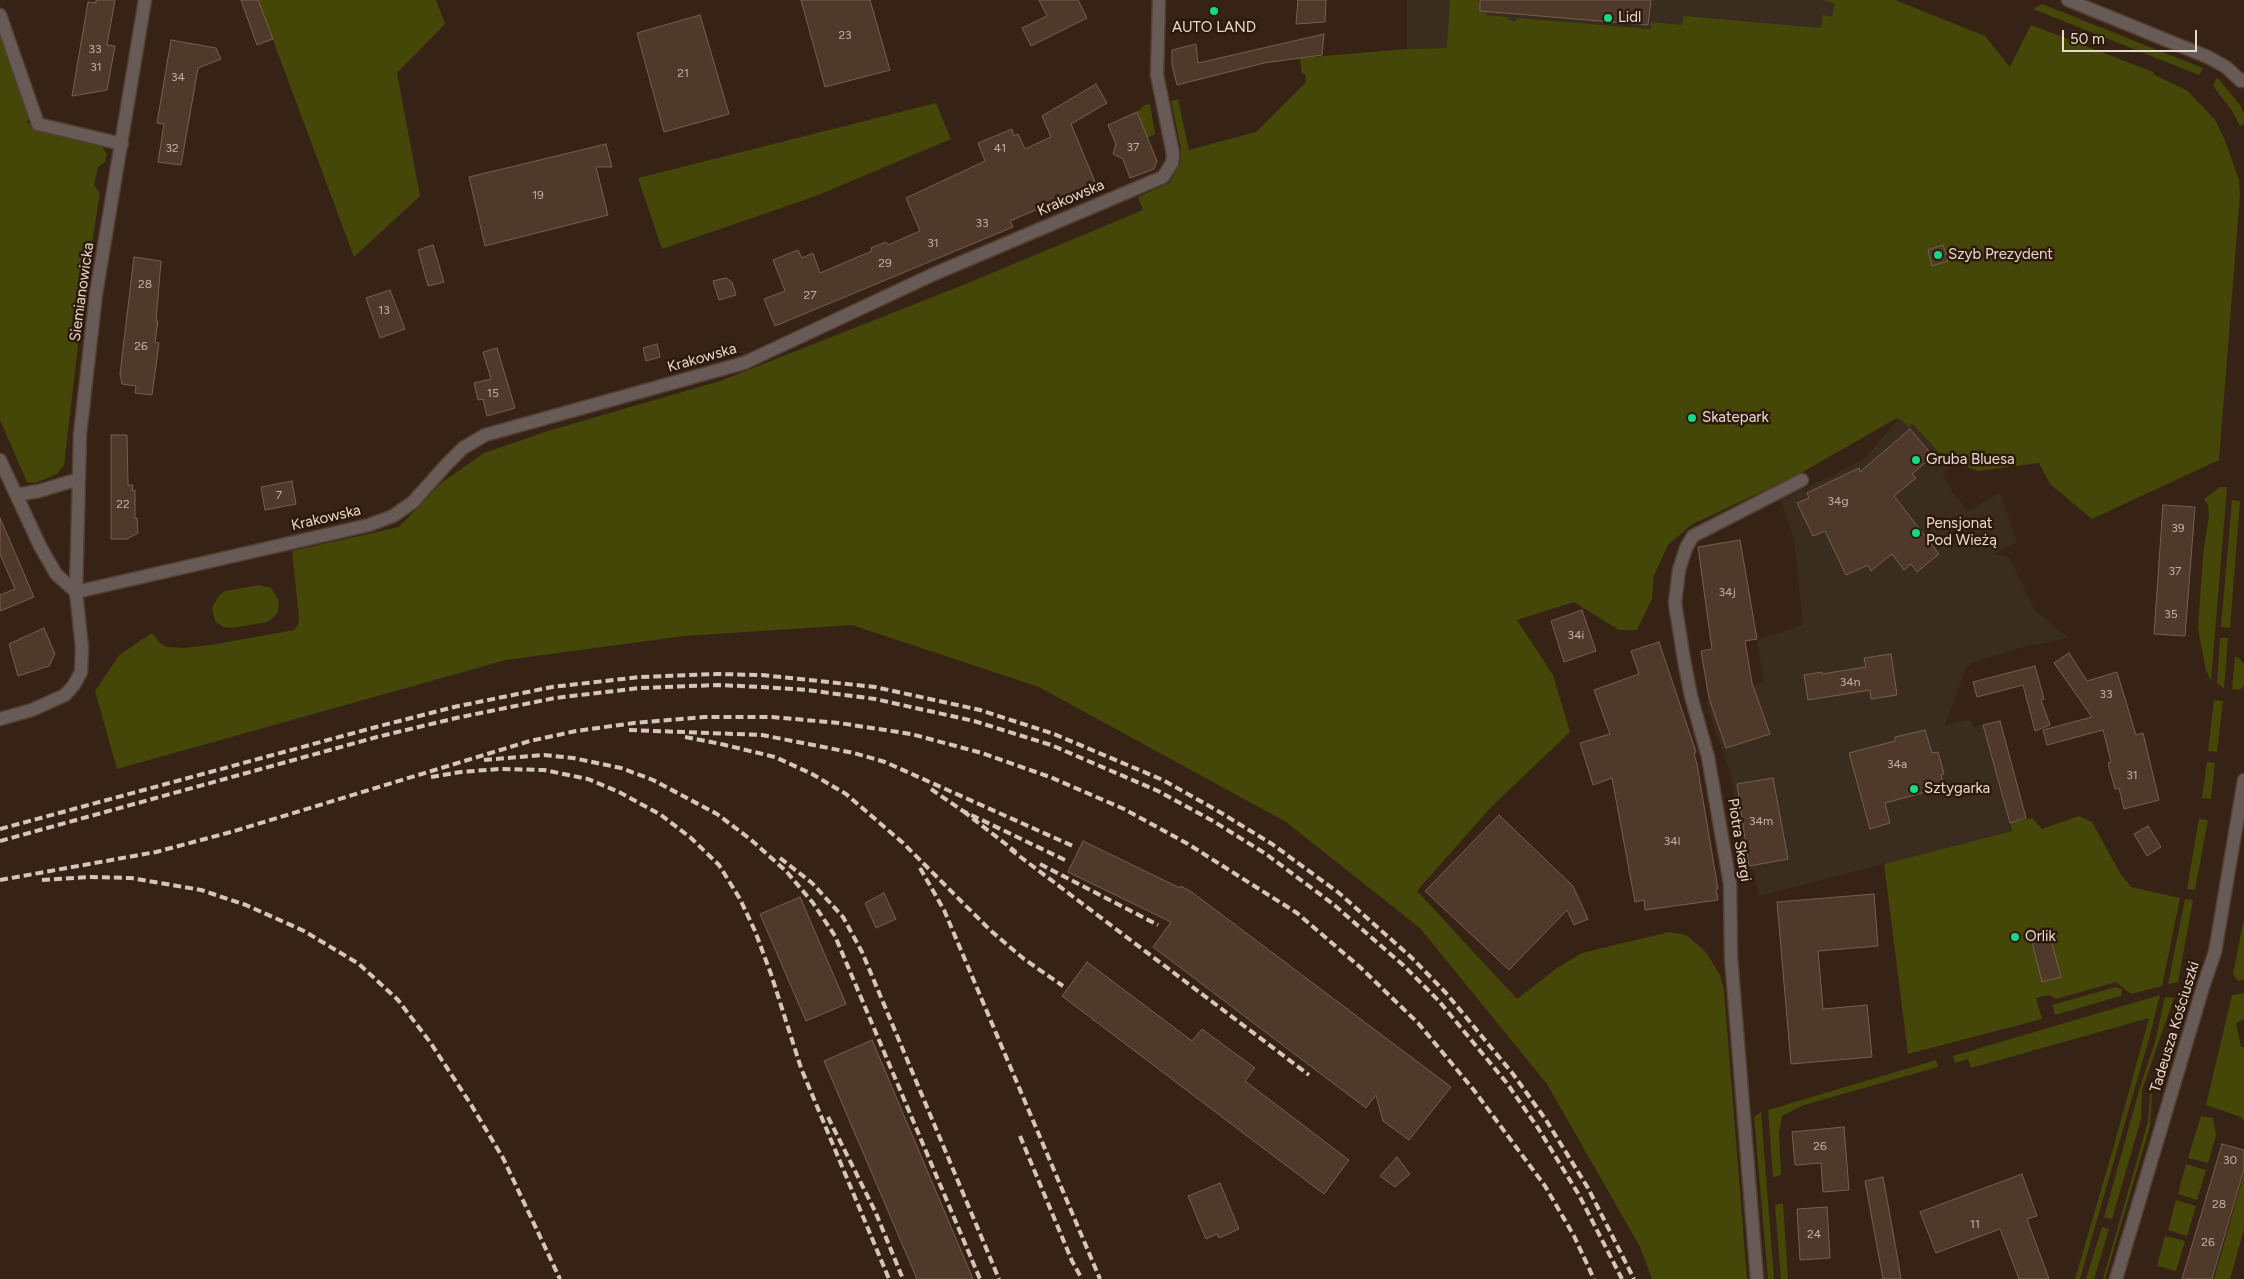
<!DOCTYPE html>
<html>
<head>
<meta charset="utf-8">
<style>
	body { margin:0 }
	#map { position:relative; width:2244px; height:1279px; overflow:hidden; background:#372315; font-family:Figtree,sans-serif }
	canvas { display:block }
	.scale { position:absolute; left:2062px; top:30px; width:135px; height:22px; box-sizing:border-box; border:2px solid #e7d9d0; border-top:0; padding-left:6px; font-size:15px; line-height:18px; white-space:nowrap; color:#e7d9d0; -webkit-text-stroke:4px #2d1a0c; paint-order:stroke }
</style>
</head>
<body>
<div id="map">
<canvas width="2244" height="1279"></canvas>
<div class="scale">50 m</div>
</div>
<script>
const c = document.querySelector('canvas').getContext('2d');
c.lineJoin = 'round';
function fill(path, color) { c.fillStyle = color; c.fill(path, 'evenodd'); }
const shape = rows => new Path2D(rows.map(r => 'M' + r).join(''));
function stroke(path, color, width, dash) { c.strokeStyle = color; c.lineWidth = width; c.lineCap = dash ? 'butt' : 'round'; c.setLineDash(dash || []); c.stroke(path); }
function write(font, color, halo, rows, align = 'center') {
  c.font = font + ' Figtree,sans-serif'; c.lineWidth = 5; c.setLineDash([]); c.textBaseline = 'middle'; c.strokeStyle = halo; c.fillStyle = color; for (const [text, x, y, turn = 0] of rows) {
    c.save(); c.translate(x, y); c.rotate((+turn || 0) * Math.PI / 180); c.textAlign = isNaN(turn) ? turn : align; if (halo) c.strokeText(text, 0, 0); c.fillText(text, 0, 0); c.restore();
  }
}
fill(shape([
	[1407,0,1837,0,1830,29,1503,47,1407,49],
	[1897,413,1977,452,1942,473,1951,490,1968,511,2000,493,2017,543,1993,554,2009,557,2034,609,2068,638,2041,644,2029,645,1972,663,1966,668,1945,725,1971,719,1974,727,1983,725,2011,831,1759,896,1753,869,1745,871,1732,779,1706,702,1764,682,1757,640,1803,625,1794,539,1781,500,1863,460,1898,420]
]), '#3a2d1f');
fill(shape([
	[258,0,436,0,445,24,397,73,420,196,354,257],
	[1450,0,1478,0,1478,3,1487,3,1486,15,1508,17,1508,20,1516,21,1517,18,1649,29,1651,29,1651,22,1682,25,1684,16,1821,28,1823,15,1832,17,1835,4,1822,0,1895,0,1985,36,2010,67,2031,25,2153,72,2153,74,2188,91,2215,120,2224,138,2239,180,2240,194,2219,460,2092,519,2050,484,2039,463,1978,471,1944,458,1912,423,1909,427,1903,421,1897,418,1799,474,1691,525,1668,545,1654,575,1652,599,1637,630,1619,630,1574,602,1517,620,1553,675,1570,732,1491,807,1417,891,1517,999,1557,968,1582,953,1669,932,1686,935,1706,952,1720,975,1724,990,1747,1279,1652,1279,1640,1247,1547,1084,1420,928,1286,822,1039,687,852,625,684,636,506,660,117,769,95,691,119,655,152,633,160,643,166,647,183,648,211,645,294,630,298,625,299,618,292,551,399,527,441,483,484,453,548,431,720,381,968,283,1143,210,1138,197,1169,183,1180,164,1181,149,1171,101,1178,99,1189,150,1256,132,1306,82,1305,74,1302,74,1300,58,1407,49,1447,48],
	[2042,4,2200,67,2203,69,2199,75,2033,9],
	[0,27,31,112,27,123,101,145,107,154,105,162,98,167,94,185,100,193,85,286,64,465,57,474,35,483,27,482,0,420],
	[2217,77,2240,105,2244,114,2244,124,2240,126,2232,111,2213,86],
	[936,103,951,139,816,196,662,249,638,178],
	[1150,104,1155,134,1147,138,1137,112,1145,105],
	[2220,487,2227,487,2211,681,2206,670,2198,629,2203,555,2209,515,2208,505,2204,499],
	[2232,500,2240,501,2230,628,2221,627],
	[259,585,271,588,279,600,278,612,273,618,267,622,232,628,223,627,215,621,212,608,219,595,225,591],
	[2220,638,2228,638,2224,689,2217,683],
	[2235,657,2238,657,2244,664,2244,686,2239,690,2232,689],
	[2214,700,2223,701,2217,752,2208,751],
	[2207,762,2215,763,2211,799,2202,798],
	[2079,816,2092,822,2120,873,2131,887,2180,898,2162,986,2131,994,2116,982,2056,999,2049,995,2036,998,2042,1019,1908,1054,1884,864,2012,831,2010,823,2032,818,2042,829],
	[2199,819,2208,820,2195,890,2187,889],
	[2185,899,2193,900,2178,982,2168,984],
	[2244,918,2244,979,2238,981,2233,974],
	[2116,987,2122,989,2121,996,2117,997,2055,1015,2052,1005],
	[2244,993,2244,1019,2236,1023,2241,1047,2244,1047,2244,1120,2241,1117,2206,1105,2232,995],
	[2160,995,2149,1039,2080,1279,2075,1279,2115,1142,2149,1018,1971,1068,1968,1059,1955,1063,1953,1056],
	[2165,997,2174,998,2142,1090,2141,1119,2112,1219,2104,1217,2140,1087,2155,1042],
	[1936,1060,1938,1067,1804,1105,1782,1116,1779,1132,1781,1175,1773,1177,1768,1110],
	[2150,1093,2152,1094,2150,1126,2105,1279,2103,1279,2148,1122],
	[1761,1112,1774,1279,1768,1279,1754,1117],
	[2201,1116,2213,1118,2216,1135,2208,1163,2188,1158],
	[2186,1164,2206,1170,2197,1200,2178,1194],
	[2244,1173,2244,1229,2230,1279,2214,1279],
	[2176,1200,2196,1206,2187,1236,2168,1230],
	[1783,1203,1788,1279,1781,1279,1775,1205],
	[2102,1227,2109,1229,2094,1279,2086,1279],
	[2165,1236,2185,1241,2176,1271,2157,1266]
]), '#444708');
const building = shape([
	[96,0,115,0,107,45,115,46,107,90,72,96,88,2,96,3,96,0],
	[241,0,258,0,273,39,257,45,241,0],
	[801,0,870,0,890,70,825,87,801,0],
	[1039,0,1078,0,1087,18,1031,46,1022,28,1047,16,1039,0],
	[1298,0,1326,0,1325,22,1296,24,1298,0],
	[1480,0,1651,0,1648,25,1480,11,1480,0],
	[700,15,729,114,664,132,637,33,700,15],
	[1324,34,1322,55,1264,63,1177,85,1172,65,1172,50,1196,44,1198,63,1324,34],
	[171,40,216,48,221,59,198,68,181,165,158,162,164,124,157,123,171,40],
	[1096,84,1107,103,1071,124,1096,184,1010,221,1013,227,775,326,764,299,785,291,773,260,798,250,802,258,813,253,820,273,872,251,871,248,886,242,888,245,920,231,906,198,985,161,978,143,1012,129,1014,136,1018,134,1025,149,1051,137,1042,116,1096,84],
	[1137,112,1157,161,1154,169,1130,178,1123,159,1113,154,1116,144,1108,125,1137,112],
	[606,144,612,167,596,167,608,215,485,246,469,177,606,144],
	[433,245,444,282,428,286,418,250,433,245],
	[1943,245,1948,261,1932,266,1928,250,1943,245],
	[134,257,161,261,156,321,158,321,155,342,159,343,152,395,135,393,136,386,122,384,120,374,134,257],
	[726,278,732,282,736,295,719,300,713,281,726,278],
	[390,290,405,329,380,338,366,298,390,290],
	[657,344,660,357,646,361,643,348,657,344],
	[497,348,515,408,487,416,483,399,478,400,474,383,491,379,483,352,497,348],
	[1910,429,1933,456,1912,474,1916,478,1894,496,1939,554,1917,572,1911,564,1904,570,1892,554,1871,571,1868,565,1846,575,1825,531,1813,536,1797,503,1809,498,1807,493,1859,468,1860,472,1910,429],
	[111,435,127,435,128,485,133,485,132,491,135,490,135,518,137,518,138,533,127,539,111,539,111,435],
	[292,481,296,504,265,510,261,487,292,481],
	[2163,505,2195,507,2185,636,2154,634,2163,505],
	[0,518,34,597,0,611,0,595,15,589,0,554,0,518],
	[1740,540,1757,639,1745,641,1752,683,1770,734,1726,748,1709,698,1701,651,1712,649,1698,547,1740,540],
	[1582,610,1596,651,1564,662,1551,621,1582,610],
	[44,628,55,654,49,666,18,676,9,644,44,628],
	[1659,642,1696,752,1694,753,1697,764,1718,889,1716,890,1718,900,1645,910,1644,900,1635,902,1612,778,1593,785,1580,743,1610,734,1594,690,1639,674,1631,651,1659,642],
	[2069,653,2087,681,2117,672,2136,735,2143,733,2159,800,2124,809,2119,788,2115,789,2108,763,2111,762,2103,730,2047,745,2043,730,2092,717,2054,663,2069,653],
	[1891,654,1897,695,1871,699,1870,690,1808,700,1804,675,1822,672,1822,674,1866,667,1864,658,1891,654],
	[2035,666,2044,699,2041,700,2050,725,2035,731,2023,685,1977,697,1973,682,2035,666],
	[2000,721,2026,818,2010,823,1983,725,2000,721],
	[1925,730,1932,753,1938,752,1944,774,1941,775,1944,787,1885,803,1890,823,1870,829,1849,753,1895,741,1895,737,1925,730],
	[1773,778,1788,859,1749,866,1737,784,1773,778],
	[1499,815,1573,886,1588,919,1574,925,1567,910,1509,970,1425,891,1499,815],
	[2148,826,2161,847,2147,856,2134,834,2148,826],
	[1083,841,1180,888,1181,886,1193,893,1451,1087,1409,1140,1383,1121,1376,1095,1366,1108,1153,947,1171,922,1068,872,1083,841],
	[884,893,896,919,876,928,865,903,884,893],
	[1874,894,1878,946,1818,951,1823,1009,1867,1005,1872,1057,1791,1064,1777,902,1874,894],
	[800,897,846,1004,806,1021,760,914,800,897],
	[2049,933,2061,977,2042,982,2031,938,2049,933],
	[1087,962,1192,1041,1202,1029,1255,1068,1245,1081,1349,1160,1324,1194,1062,996,1087,962],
	[872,1040,973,1279,917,1279,824,1061,872,1040],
	[1844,1127,1849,1190,1823,1192,1821,1163,1795,1165,1792,1132,1844,1127],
	[2222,1144,2244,1150,2244,1169,2216,1265,2212,1279,2182,1279,2222,1144],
	[1397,1157,1410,1174,1395,1187,1380,1176,1397,1157],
	[2022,1174,2037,1216,2027,1219,2049,1279,2019,1279,2000,1229,1936,1253,1920,1212,2022,1174],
	[1883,1177,1896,1249,1901,1279,1883,1279,1865,1181,1883,1177],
	[1220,1183,1239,1229,1219,1238,1217,1234,1206,1239,1188,1196,1220,1183],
	[1827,1207,1830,1258,1800,1260,1797,1209,1827,1207]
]);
fill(building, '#4f392a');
stroke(building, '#765f4f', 1);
const minor = shape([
	[0,15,38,124,122,144],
	[0,460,40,546,56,574,76,592],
	[16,495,39,491,79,479],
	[76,592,369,525,393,516,413,502,446,465,463,448,485,435,744,363,934,274,1163,177,1172,163,1173,154,1157,75,1159,0],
	[0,719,32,710,65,695,74,685,81,672,82,648,76,592,80,434,96,294,145,0],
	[1757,1279,1731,957,1730,884,1708,757,1691,696,1684,660,1675,603,1679,570,1686,548,1693,536,1802,480],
	[2116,1279,2203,987,2215,952,2244,780]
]);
const tertiary = shape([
	[2068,0,2208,57,2226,67,2241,81,2244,80]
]);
stroke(minor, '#534033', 15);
stroke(tertiary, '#534033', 15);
stroke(minor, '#675a57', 12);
stroke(tertiary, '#675a57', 12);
stroke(shape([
	[629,730,762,735,854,753,885,762,1075,847],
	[685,737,721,744,775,757,812,774,846,794,903,843,990,930,1024,959,1063,986],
	[484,760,544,755,573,758,621,768,653,780,717,814,750,839,786,871,813,903,835,936,980,1279],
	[431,777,461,772,499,769,544,770,588,779,619,792,661,815,691,838,719,865,740,899,755,931,771,974,801,1068,889,1279],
	[931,789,963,811,1067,861],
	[963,811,1016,852],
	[0,829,376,727,454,707,552,687,640,677,717,674,762,675,875,687,980,710,1054,734,1163,780,1218,811,1272,844,1339,893,1412,958,1446,993,1513,1074,1546,1120,1588,1188,1634,1279],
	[0,841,377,737,456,718,555,698,640,688,718,685,762,687,807,690,875,699,974,721,1051,745,1158,791,1213,821,1266,854,1333,904,1403,965,1438,1000,1506,1082,1538,1128,1579,1195,1622,1279],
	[1010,849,1309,1075],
	[780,858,812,883,843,917,862,952,999,1279],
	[1040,864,1158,925],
	[920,868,944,910,1100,1279],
	[0,880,156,852,231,832,530,741,576,731,634,723,704,717,772,717,839,723,911,734,982,753,1050,777,1124,809,1188,844,1297,913,1361,968,1418,1023,1473,1089,1545,1186,1574,1236,1594,1279],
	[42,880,88,877,131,878,201,890,246,905,304,931,359,964,398,1000,430,1042,470,1103,503,1158,560,1279],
	[828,1117,875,1211,903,1279],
	[1020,1136,1072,1261,1082,1279]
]), '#d5c6bd', 4, [8, 4]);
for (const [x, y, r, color] of [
	[1214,11,5,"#14d989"],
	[1608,18,5,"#14d989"],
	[1938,255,5,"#14d989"],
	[1692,418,5,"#14d989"],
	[1916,460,5,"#14d989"],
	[1916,533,5,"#14d989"],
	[1914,789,5,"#14d989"],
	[2015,937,5,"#14d989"]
]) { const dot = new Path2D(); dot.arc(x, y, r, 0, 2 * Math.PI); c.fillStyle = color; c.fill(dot); stroke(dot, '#2d1a0c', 2); }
write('12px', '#c1b1a6', null, [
	["23",845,35],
	["33",95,49],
	["31",96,67],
	["21",683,73],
	["34",178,77],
	["37",1133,147],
	["32",172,148],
	["41",1000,148],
	["19",538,195],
	["33",982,223],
	["31",933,243],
	["29",885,263],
	["28",145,284],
	["27",810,295],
	["13",384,310],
	["26",141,346],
	["15",493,393],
	["7",279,495],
	["34g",1838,501],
	["22",123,504],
	["39",2178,528],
	["37",2175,571],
	["34j",1727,592],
	["35",2171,614],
	["34i",1576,635],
	["34n",1850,682],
	["33",2106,694],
	["34a",1897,764],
	["31",2132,775],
	["34m",1761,821],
	["34l",1672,841],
	["26",1820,1146],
	["30",2230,1160],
	["28",2219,1204],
	["11",1975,1224],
	["24",1814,1234],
	["26",2208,1242]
]);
write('15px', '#e7d9d0', '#2d1a0c', [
	["Lidl",1618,18],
	["AUTO LAND",1214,28,"center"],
	["Szyb Prezydent",1948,255],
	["Skatepark",1702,418],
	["Gruba Bluesa",1926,460],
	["Pensjonat",1926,524],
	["Pod Wieżą",1926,541],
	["Sztygarka",1924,789],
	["Orlik",2025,937]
], 'left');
write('15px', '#e7d9d0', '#2d1a0c', [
	["Krakowska",1071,198,-23],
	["Siemianowicka",82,292,-82],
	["Krakowska",702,358,-16],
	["Krakowska",326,518,-13],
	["Piotra Skargi",1739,840,81],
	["Tadeusza Kościuszki",2175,1027,-73]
]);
</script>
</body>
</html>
